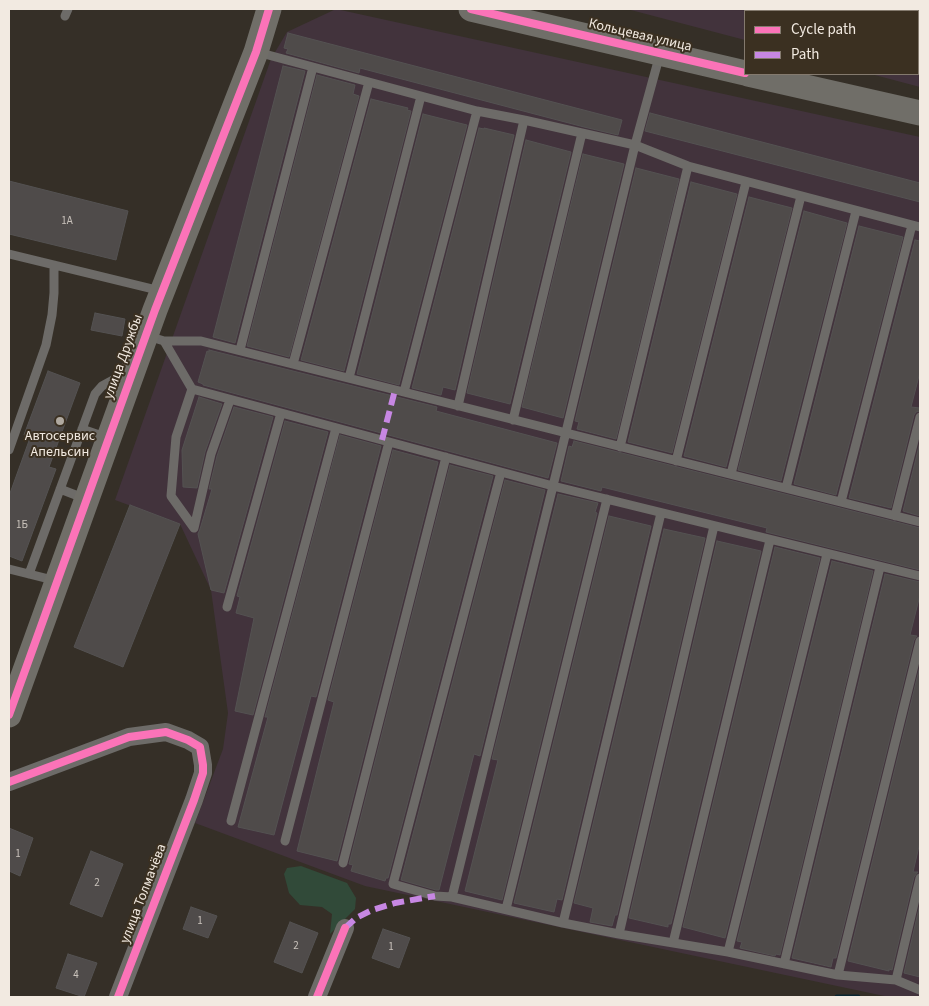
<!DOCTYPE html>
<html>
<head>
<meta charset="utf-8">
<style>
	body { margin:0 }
	#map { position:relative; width:929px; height:1006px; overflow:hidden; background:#352f27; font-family:"Source Sans 3",sans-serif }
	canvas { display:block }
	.frame { position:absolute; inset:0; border:10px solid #f2eae1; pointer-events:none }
	.legend { position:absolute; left:744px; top:10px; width:175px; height:65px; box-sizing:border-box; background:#3b3021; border:1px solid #847a6e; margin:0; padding:6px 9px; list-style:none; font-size:15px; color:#f2eae1 }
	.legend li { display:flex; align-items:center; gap:10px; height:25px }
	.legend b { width:25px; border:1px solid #847a6e }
</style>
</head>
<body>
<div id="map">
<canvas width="929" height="1006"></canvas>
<div class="frame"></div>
<ul class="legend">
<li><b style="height:6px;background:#fb73b8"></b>Cycle path</li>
<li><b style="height:6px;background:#c787e3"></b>Path</li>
</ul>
</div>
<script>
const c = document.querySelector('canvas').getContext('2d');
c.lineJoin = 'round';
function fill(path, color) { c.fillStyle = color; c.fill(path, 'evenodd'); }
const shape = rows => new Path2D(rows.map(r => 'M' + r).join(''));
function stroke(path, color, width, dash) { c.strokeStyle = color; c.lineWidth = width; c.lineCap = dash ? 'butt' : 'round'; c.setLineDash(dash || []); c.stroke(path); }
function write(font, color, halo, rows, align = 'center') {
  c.font = font + ' "Source Sans 3",sans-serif'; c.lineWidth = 4; c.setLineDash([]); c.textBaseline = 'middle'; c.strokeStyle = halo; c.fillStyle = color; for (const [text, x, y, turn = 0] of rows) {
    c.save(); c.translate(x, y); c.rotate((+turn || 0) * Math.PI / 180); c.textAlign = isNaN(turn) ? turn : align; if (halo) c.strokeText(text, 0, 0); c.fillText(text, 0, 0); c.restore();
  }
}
fill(shape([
	[336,9,920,137,920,997,889,997,365,886,195,823,223,749,228,713,211,590,180,524,115,500,271,59,287,32],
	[627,9,920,9,920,87,871,74,918,74,918,11,745,11,745,40]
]), '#42333c');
fill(shape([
	[301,866,347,883,356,898,355,909,330,934,332,914,322,907,300,905,289,893,284,874,287,868]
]), '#314a39');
stroke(shape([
	[837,997,858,997]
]), '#092630', 5);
const building = shape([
	[288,33,622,120,618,135,584,127,360,68,359,73,286,53,288,49,284,48,288,33],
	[283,66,305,71,235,343,213,337,283,66],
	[317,75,355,85,353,94,359,96,289,357,247,346,317,75],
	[371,99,408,108,407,110,411,111,344,371,301,360,371,99],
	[650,113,920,183,920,202,645,131,650,113],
	[423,114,467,125,399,385,357,374,423,114],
	[479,128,484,129,484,128,514,135,455,390,443,387,441,395,412,388,479,128],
	[526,140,571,152,510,404,467,393,526,140],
	[583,154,624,164,563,418,522,407,583,154],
	[636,168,679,179,616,439,577,429,579,422,575,421,636,168],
	[9,181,128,211,116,260,9,234,9,181],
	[691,182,737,194,672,453,628,442,691,182],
	[749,197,792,208,726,467,684,456,749,197],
	[804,211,847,223,781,481,738,470,804,211],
	[859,226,903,237,836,495,794,484,859,226],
	[915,240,920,241,920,372,911,407,920,408,920,411,916,412,914,415,891,508,849,498,915,240],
	[95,313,125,319,122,336,91,330,95,313],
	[209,350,437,407,436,411,557,443,548,478,203,385,203,384,198,382,207,351,209,352,209,350],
	[48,371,80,383,49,467,56,469,22,561,9,556,9,496,30,438,24,435,48,371],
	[199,397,222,404,205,452,197,488,183,487,182,450,199,397],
	[234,407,273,417,224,593,211,590,198,534,200,529,212,489,209,489,217,456,234,407],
	[285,421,328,432,253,715,235,711,254,618,236,613,240,597,237,596,285,421],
	[340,435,381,446,316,697,311,696,274,835,238,827,268,717,265,717,340,435],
	[574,441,920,528,920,570,766,532,767,528,602,487,601,491,561,481,569,446,572,447,574,441],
	[920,442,920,516,903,511,920,442],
	[393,450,438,462,337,861,297,851,334,702,328,700,393,450],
	[450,465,493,476,388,878,386,878,385,881,351,871,353,865,349,864,450,465],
	[505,480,545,490,480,756,474,754,439,890,436,890,401,880,505,480],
	[558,494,598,503,595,512,597,513,502,900,465,891,498,760,492,759,558,494],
	[130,505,180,524,123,667,74,647,130,505],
	[609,516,651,526,562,900,557,899,554,912,514,903,609,516],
	[664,529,705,538,617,915,615,915,612,926,590,922,593,908,574,903,664,529],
	[717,541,761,551,671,924,668,924,668,927,629,918,717,541],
	[775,547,820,558,725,938,683,927,775,547],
	[832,561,873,571,780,955,776,954,775,956,740,948,742,942,737,941,832,561],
	[885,574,920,582,920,595,910,635,917,636,914,640,836,958,833,958,831,967,792,958,885,574],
	[920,666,920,842,913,872,918,872,914,877,892,970,889,969,889,971,848,961,920,666],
	[9,828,33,838,20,876,9,871,9,828],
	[91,851,123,864,102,917,70,904,91,851],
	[920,904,920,977,904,973,920,904],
	[191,907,217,916,208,938,183,929,191,907],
	[290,922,318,933,302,973,274,962,290,922],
	[383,929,410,938,399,968,372,958,383,929],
	[68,954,97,963,84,997,56,988,68,954]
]);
fill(building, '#4f4b4a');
stroke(building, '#545252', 1);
stroke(shape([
	[65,16,68,9],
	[257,52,477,111,524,120,635,145,688,166,920,227],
	[9,254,161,291],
	[148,336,164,341,192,389,553,486,920,576],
	[164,341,201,341,920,522],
	[240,350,313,67],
	[293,364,369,82],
	[349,378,421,96],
	[192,389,176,437,171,496,194,528],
	[404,392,477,111],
	[458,406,524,120],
	[513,420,582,133],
	[82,429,108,438],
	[620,447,688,166],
	[9,450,46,345,52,315,54,293,54,265],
	[676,461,746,182],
	[501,472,393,884,435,896,452,897,563,923,619,934,728,952,838,975,896,980,920,990],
	[731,474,801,196],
	[786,488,856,211],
	[60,489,86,499],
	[841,502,912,225],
	[895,516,920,417],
	[194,528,211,454,230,400],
	[9,569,57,581],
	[29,574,95,394,102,386,126,373],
	[227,607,281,413],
	[231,821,336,428],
	[285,841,389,442],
	[343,863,446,457],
	[452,897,553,486,635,145,660,54],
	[506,909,607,499],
	[563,923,661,513],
	[619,934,714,526],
	[673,943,770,540],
	[728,952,827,554],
	[784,964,880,567],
	[838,975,920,641],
	[896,980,920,878]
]), '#6d6b68', 9);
stroke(shape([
	[9,782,129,737,166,732,188,740,200,747,203,765,203,773,194,800,118,997],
	[317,997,345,928]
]), '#6d6b68', 18);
stroke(shape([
	[471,9,745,73],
	[748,74,920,113],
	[9,715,155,310,256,52,269,9]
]), '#706e68', 25);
stroke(shape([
	[382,440,395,390],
	[345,928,356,918,372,910,395,903,435,896]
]), '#c787e3', 6, [12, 6]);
stroke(shape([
	[471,9,745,73],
	[9,715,155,310,256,52,269,9],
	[9,782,129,737,166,732,188,740,200,747,203,765,203,773,194,800,118,997],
	[317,997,345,928]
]), '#fb73b8', 8);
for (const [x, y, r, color] of [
	[60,421,5,"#b0a9a0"]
]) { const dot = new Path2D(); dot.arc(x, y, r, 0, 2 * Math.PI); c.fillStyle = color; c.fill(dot); stroke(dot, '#3b3021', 2); }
write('11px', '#c9c2bb', null, [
	["1А",67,222],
	["1Б",22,526],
	["1",18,855],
	["2",97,884],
	["1",200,922],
	["2",296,947],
	["1",391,948],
	["4",76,976]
]);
write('14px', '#f2eae1', '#3b3021', [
	["Кольцевая улица",640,36,13],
	["улица Дружбы",124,357,-70],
	["улица Толмачёва",144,894,-69]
]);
write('14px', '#f2eae1', '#3b3021', [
	["Автосервис",60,437],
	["Апельсин",60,453]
]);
</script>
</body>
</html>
